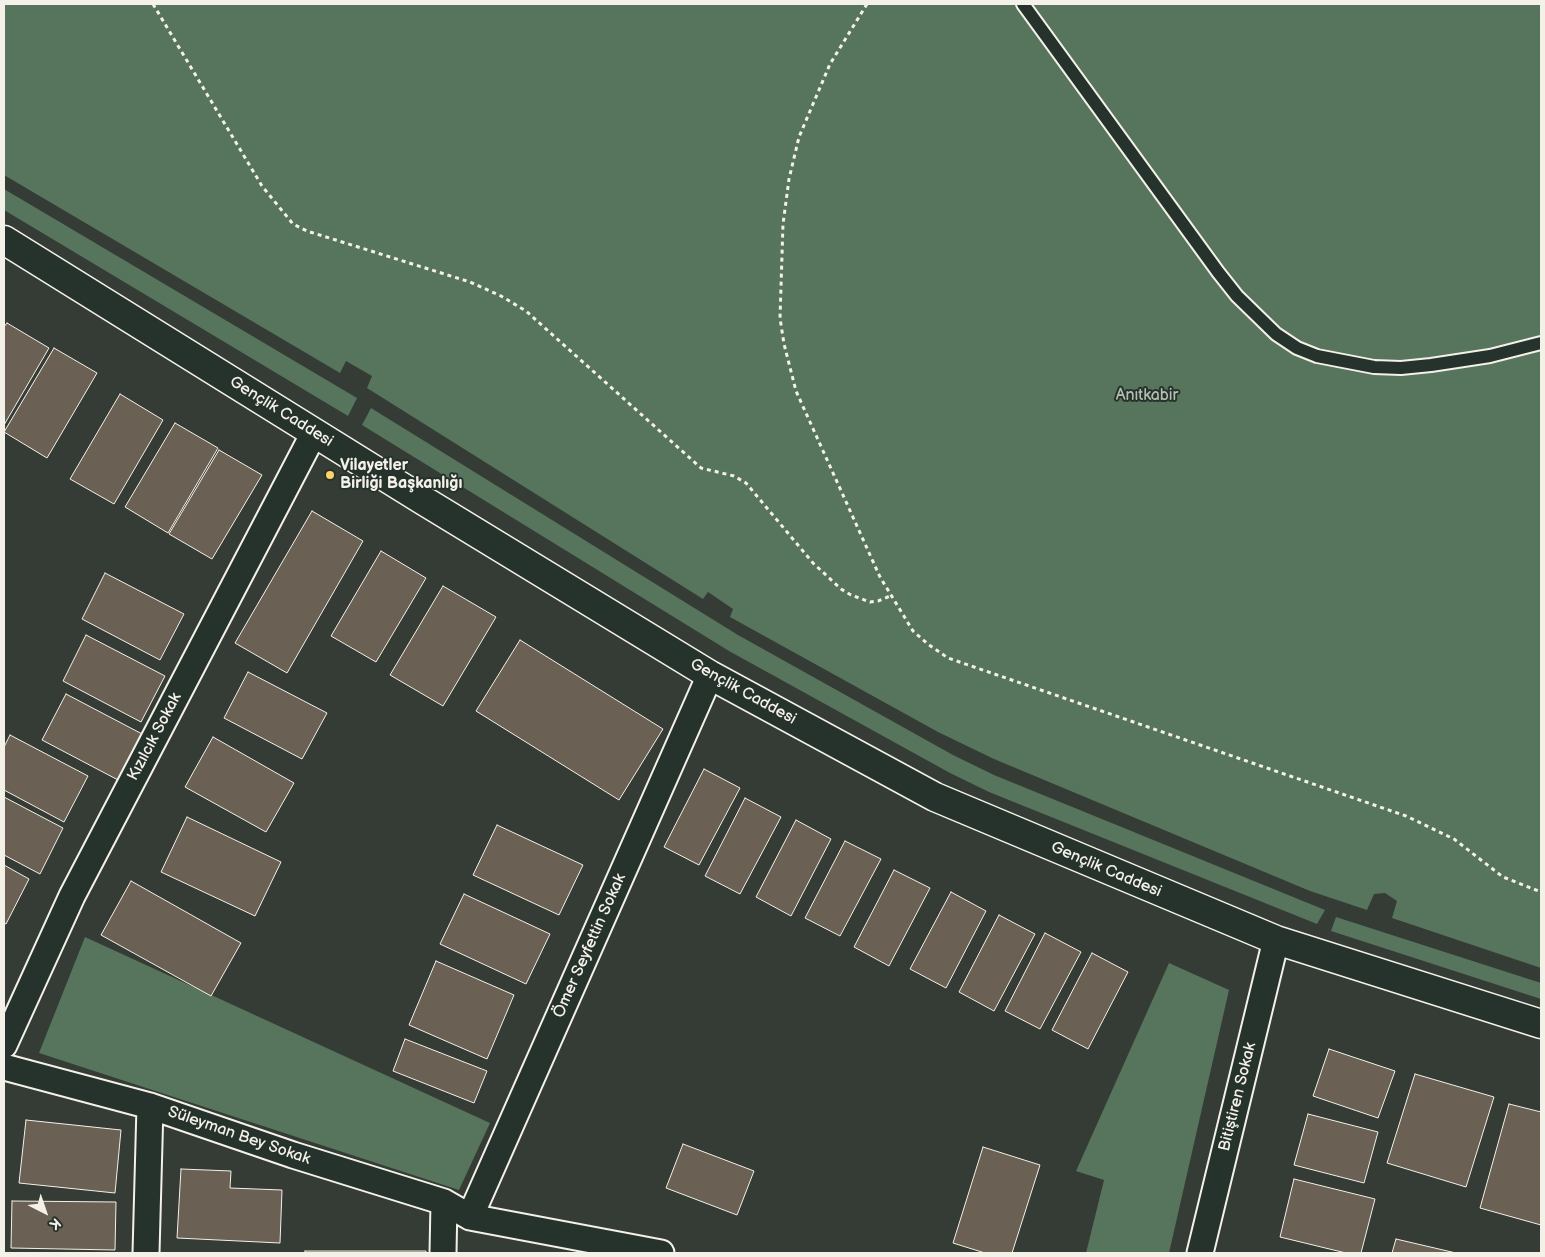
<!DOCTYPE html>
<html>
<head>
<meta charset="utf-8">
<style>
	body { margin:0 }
	#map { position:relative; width:1545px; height:1257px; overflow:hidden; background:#343c35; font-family:"Balsamiq Sans",sans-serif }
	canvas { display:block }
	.frame { position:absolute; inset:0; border:5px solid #f4f1e8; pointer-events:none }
	.north { position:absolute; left:20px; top:1187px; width:50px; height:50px; -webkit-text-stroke:4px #26332d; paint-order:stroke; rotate:139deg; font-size:14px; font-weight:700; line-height:20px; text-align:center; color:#f4f1e8 }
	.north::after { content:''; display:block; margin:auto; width:18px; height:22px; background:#f4f1e8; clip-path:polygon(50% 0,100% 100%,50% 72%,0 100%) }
</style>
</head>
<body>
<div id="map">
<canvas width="1545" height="1257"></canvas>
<div class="frame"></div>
<div class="north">K</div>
</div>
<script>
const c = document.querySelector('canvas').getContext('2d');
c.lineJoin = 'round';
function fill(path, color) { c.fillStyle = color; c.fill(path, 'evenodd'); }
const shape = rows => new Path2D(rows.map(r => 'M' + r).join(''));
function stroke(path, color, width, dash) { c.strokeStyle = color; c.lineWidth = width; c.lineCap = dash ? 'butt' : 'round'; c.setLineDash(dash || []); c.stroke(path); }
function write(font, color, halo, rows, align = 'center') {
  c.font = font + ' "Balsamiq Sans",sans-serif'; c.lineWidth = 4; c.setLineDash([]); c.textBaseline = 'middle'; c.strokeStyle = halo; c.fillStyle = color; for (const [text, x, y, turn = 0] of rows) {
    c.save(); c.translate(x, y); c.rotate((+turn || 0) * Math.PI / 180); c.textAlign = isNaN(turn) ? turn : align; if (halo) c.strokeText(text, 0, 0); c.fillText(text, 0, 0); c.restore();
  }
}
fill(shape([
	[4,4,1541,4,1541,968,1392,918,1397,901,1385,893,1374,894,1367,910,1310,891,994,759,938,732,730,617,733,609,708,592,703,599,367,388,372,376,346,361,340,373,4,175],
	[4,189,357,398,348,416,4,210],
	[371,408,738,635,953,755,994,775,1325,910,1317,924,989,792,950,773,729,651,362,425],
	[1336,917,1541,983,1541,999,1331,931],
	[85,937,490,1123,459,1190,39,1053],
	[1169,963,1229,990,1169,1253,1086,1253,1104,1180,1076,1171]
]), '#57745c');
const building = shape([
	[7,323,49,348,4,425,4,327,7,323],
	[54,348,97,373,47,458,4,432,54,348],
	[120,394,163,420,114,504,70,479,120,394],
	[175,423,218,448,168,533,125,507,175,423],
	[219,450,262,475,212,559,169,534,219,450],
	[312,511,363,541,287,673,235,643,312,511],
	[381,551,426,578,376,662,331,636,381,551],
	[105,573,184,614,160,660,82,619,105,573],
	[443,586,496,617,443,706,390,675,443,586],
	[86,635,165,676,141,722,63,681,86,635],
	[520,640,663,729,619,800,476,711,520,640],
	[248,672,327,713,302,759,224,718,248,672],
	[66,694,144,735,120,781,42,740,66,694],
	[10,735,88,776,64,822,4,790,4,747,10,735],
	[213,737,294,783,266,832,185,787,213,737],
	[704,769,740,788,699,865,664,847,704,769],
	[4,797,63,828,40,874,4,855,4,797],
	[745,798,781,817,740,894,705,876,745,798],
	[187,817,281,862,255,916,161,872,187,817],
	[796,820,831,839,791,916,756,897,796,820],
	[497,825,583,865,559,915,473,875,497,825],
	[845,841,881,859,840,936,805,918,845,841],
	[4,865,29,879,6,924,4,923,4,865],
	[894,870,930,888,889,966,854,947,894,870],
	[131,881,241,943,211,996,101,935,131,881],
	[951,892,986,911,946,988,910,969,951,892],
	[464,894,550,934,526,984,440,944,464,894],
	[999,915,1035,934,994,1011,959,992,999,915],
	[1045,933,1081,952,1040,1029,1005,1011,1045,933],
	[1092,953,1128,972,1088,1049,1052,1030,1092,953],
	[436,961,514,995,487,1059,409,1025,436,961],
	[405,1039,487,1071,474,1103,393,1071,405,1039],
	[1329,1049,1395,1071,1378,1118,1313,1096,1329,1049],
	[1415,1074,1494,1097,1466,1187,1387,1163,1415,1074],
	[1509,1104,1541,1112,1541,1225,1480,1208,1509,1104],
	[1308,1114,1378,1132,1364,1183,1294,1165,1308,1114],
	[26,1120,121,1130,115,1193,19,1183,26,1120],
	[683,1144,754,1171,737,1215,666,1188,683,1144],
	[983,1147,1040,1165,1012,1253,985,1253,953,1243,983,1147],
	[181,1169,231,1171,230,1188,282,1190,280,1243,177,1238,181,1169],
	[1294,1179,1375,1199,1361,1253,1346,1253,1280,1237,1294,1179],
	[12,1201,116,1202,115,1250,11,1248,12,1201],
	[1396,1239,1456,1253,1392,1253,1396,1239],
	[305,1251,426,1251,426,1253,305,1253,305,1251]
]);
fill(building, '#6a6054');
stroke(building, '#f4f1e8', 1);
const lane = shape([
	[1023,4,1218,272,1237,296,1276,334,1297,348,1317,356,1374,367,1401,368,1431,365,1490,356,1541,343]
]);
const street = shape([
	[4,1045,72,896,314,433],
	[4,1067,150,1106,293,1155,444,1202,470,1217,661,1253],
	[470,1217,710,675],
	[146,1253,150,1106],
	[443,1253,444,1202],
	[1200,1253,1276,940]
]);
const secondary = shape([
	[4,240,421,499,710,675,935,797,1276,940,1541,1024]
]);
stroke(lane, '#f4f1e8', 16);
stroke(street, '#f4f1e8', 29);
stroke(secondary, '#f4f1e8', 31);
stroke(shape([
	[153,4,262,186,293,224,307,231,470,282,501,296,526,311,701,468,734,476,746,483,813,563,841,589,851,595,870,602,878,601,890,596],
	[867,4,830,64,799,137,789,179,783,224,780,318,784,344,796,391,880,577,913,631,929,645,948,658,1406,816,1454,839,1503,877,1541,892]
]), '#f4f1e8', 3, [4, 4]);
stroke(lane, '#26332d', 12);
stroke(street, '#26332d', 25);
stroke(secondary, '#26332d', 28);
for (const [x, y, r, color] of [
	[330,475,5,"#ffd166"]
]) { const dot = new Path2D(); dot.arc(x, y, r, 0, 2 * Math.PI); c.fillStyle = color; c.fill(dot); stroke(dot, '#26332d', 2); }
write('16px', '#b5bfb0', '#26332d', [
	["Anıtkabir",1147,396]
]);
write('16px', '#f4f1e8', '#26332d', [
	["Gençlik Caddesi",281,412,32],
	["Gençlik Caddesi",743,692,29],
	["Kızılcık Sokak",155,737,-62],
	["Gençlik Caddesi",1106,870,23],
	["Ömer Seyfettin Sokak",590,946,-66],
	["Bitiştiren Sokak",1238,1097,-76],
	["Süleyman Bey Sokak",239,1136,19]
]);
write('bold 16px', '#f4f1e8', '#26332d', [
	["Vilayetler",340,466],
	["Birliği Başkanlığı",340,484]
], 'left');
</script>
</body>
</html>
